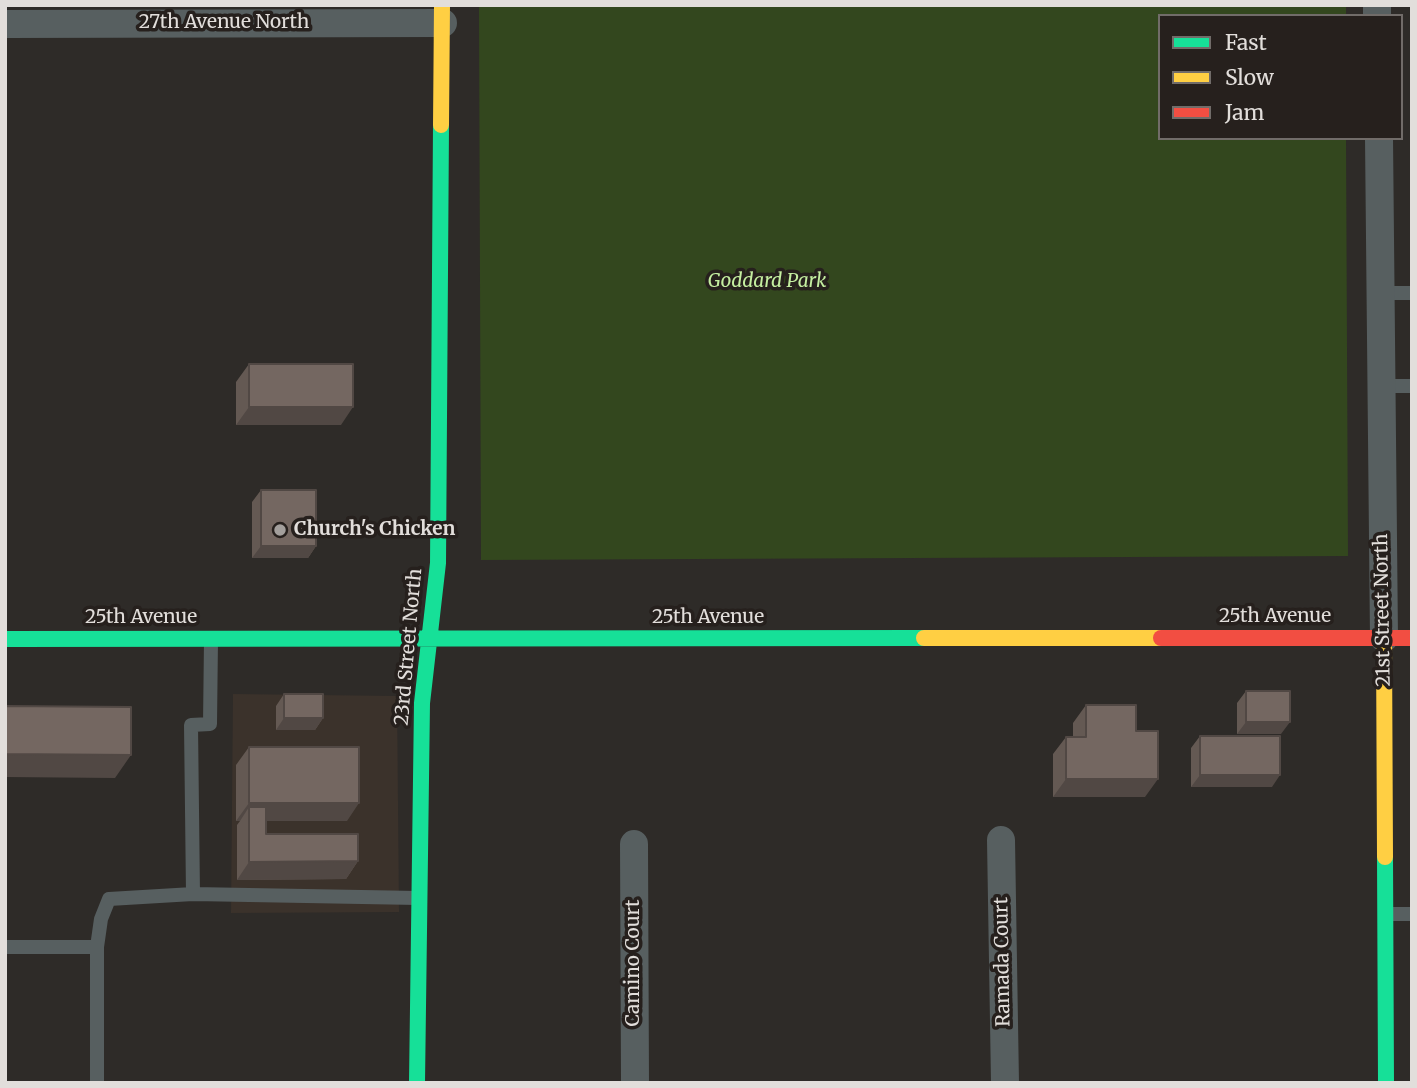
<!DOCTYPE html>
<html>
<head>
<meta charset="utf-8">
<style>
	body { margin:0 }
	#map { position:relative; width:1417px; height:1088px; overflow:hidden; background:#2e2b28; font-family:Merriweather,serif }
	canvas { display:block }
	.frame { position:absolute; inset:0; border:7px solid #e2dedb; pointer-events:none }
	.legend { position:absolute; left:1158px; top:14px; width:245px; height:126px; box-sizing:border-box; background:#26201d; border:2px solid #716c69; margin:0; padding:9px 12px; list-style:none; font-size:21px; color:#e2dedb }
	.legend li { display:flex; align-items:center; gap:14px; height:35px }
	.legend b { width:35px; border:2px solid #716c69 }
</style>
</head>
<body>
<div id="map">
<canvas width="1417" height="1088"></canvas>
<div class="frame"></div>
<ul class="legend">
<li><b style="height:9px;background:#16e098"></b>Fast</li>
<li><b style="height:9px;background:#ffcf43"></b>Slow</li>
<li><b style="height:9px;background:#f24e42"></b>Jam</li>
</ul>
</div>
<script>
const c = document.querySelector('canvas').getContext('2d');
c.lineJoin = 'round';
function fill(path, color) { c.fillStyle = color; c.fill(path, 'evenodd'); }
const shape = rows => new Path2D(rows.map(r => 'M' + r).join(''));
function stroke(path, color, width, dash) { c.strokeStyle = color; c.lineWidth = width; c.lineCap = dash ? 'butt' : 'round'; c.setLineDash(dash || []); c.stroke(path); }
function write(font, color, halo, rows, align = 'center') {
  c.font = font + ' Merriweather,serif'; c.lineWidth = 7; c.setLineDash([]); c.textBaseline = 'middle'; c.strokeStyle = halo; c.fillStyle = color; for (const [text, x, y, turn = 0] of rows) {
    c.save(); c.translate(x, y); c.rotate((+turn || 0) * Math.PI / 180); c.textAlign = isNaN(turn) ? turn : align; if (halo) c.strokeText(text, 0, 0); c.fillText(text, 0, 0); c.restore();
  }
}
fill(shape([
	[233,694,397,696,399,912,231,913]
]), '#3b322b');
fill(shape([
	[479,5,1346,5,1346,16,1160,16,1160,138,1346,138,1348,556,481,560]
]), '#33471e');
stroke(shape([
	[1380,293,1412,293],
	[1381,386,1412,386],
	[193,894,191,725,210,724,211,640],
	[1387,914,1412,914],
	[5,947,97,947],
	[97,1083,97,947,101,919,109,899,193,894,418,898]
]), '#575f60', 14);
stroke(shape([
	[1377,5,1377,16],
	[5,24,443,23],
	[1379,138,1384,638],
	[1001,840,1005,1083],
	[634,844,635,1083]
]), '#575f60', 28);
stroke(shape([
	[5,639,924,638],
	[1385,857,1386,1083],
	[417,1083,422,703,438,563,441,125]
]), '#16e098', 16);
stroke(shape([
	[441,125,442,5],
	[924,638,1161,638],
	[1384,638,1385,857]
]), '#ffcf43', 16);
stroke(shape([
	[1161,638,1412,638]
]), '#f24e42', 16);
fill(shape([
	[249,364,341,425,236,425,236,382],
	[261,490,316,546,308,558,252,558,252,502],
	[1246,691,1281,734,1237,734,1237,703],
	[284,694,323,718,315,730,276,730,276,706],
	[1086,705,1136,731,1145,797,1053,797,1053,754,1066,737,1073,737,1073,723],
	[1200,736,1272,787,1191,787,1191,748],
	[249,747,347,821,266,821,266,834,358,861,346,879,237,880,237,825,240,821,236,821,236,765]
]), '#645953');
fill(shape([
	[249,407,353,407,341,425,236,425],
	[261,546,316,546,308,558,252,558],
	[284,718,323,718,315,730,276,730],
	[1246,722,1290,722,1281,734,1237,734],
	[5,754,131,755,115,778,5,777],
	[1200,775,1280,775,1272,787,1191,787],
	[1066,779,1158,779,1145,797,1053,797],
	[249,803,359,803,347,821,249,821,249,807,240,821,236,821],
	[358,861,346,879,237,880,249,862]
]), '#514844');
const building = shape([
	[249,364,353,364,353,407,249,407,249,364],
	[261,490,316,490,316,546,261,546,261,490],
	[1246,691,1290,691,1290,722,1246,722,1246,691],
	[284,694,323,694,323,718,284,718,284,694],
	[1086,705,1136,705,1136,731,1158,731,1158,779,1066,779,1066,737,1086,737,1086,705],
	[5,706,131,707,131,755,5,754,5,706],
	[1200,736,1280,736,1280,775,1200,775,1200,736],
	[249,747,359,747,359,803,249,803,249,747],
	[249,807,266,807,266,834,358,834,358,861,249,862,249,807]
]);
fill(building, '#746761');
stroke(building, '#514844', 2);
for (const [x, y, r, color] of [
	[280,530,7,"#a39f9c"]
]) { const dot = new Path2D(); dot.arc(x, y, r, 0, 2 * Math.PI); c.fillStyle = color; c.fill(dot); stroke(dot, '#26201d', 2.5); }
write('19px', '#e2dedb', '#26201d', [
	["27th Avenue North",224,23],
	["21st Street North",1383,610,-91],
	["25th Avenue",1275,617],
	["25th Avenue",141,618],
	["25th Avenue",708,618],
	["23rd Street North",409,647,-85],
	["Ramada Court",1003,962,-91],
	["Camino Court",634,963,-90]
]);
write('italic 19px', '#c4eea0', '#26201d', [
	["Goddard Park",767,282]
]);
write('bold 19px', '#e2dedb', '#26201d', [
	["Church's Chicken",294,530]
], 'left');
</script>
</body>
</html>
